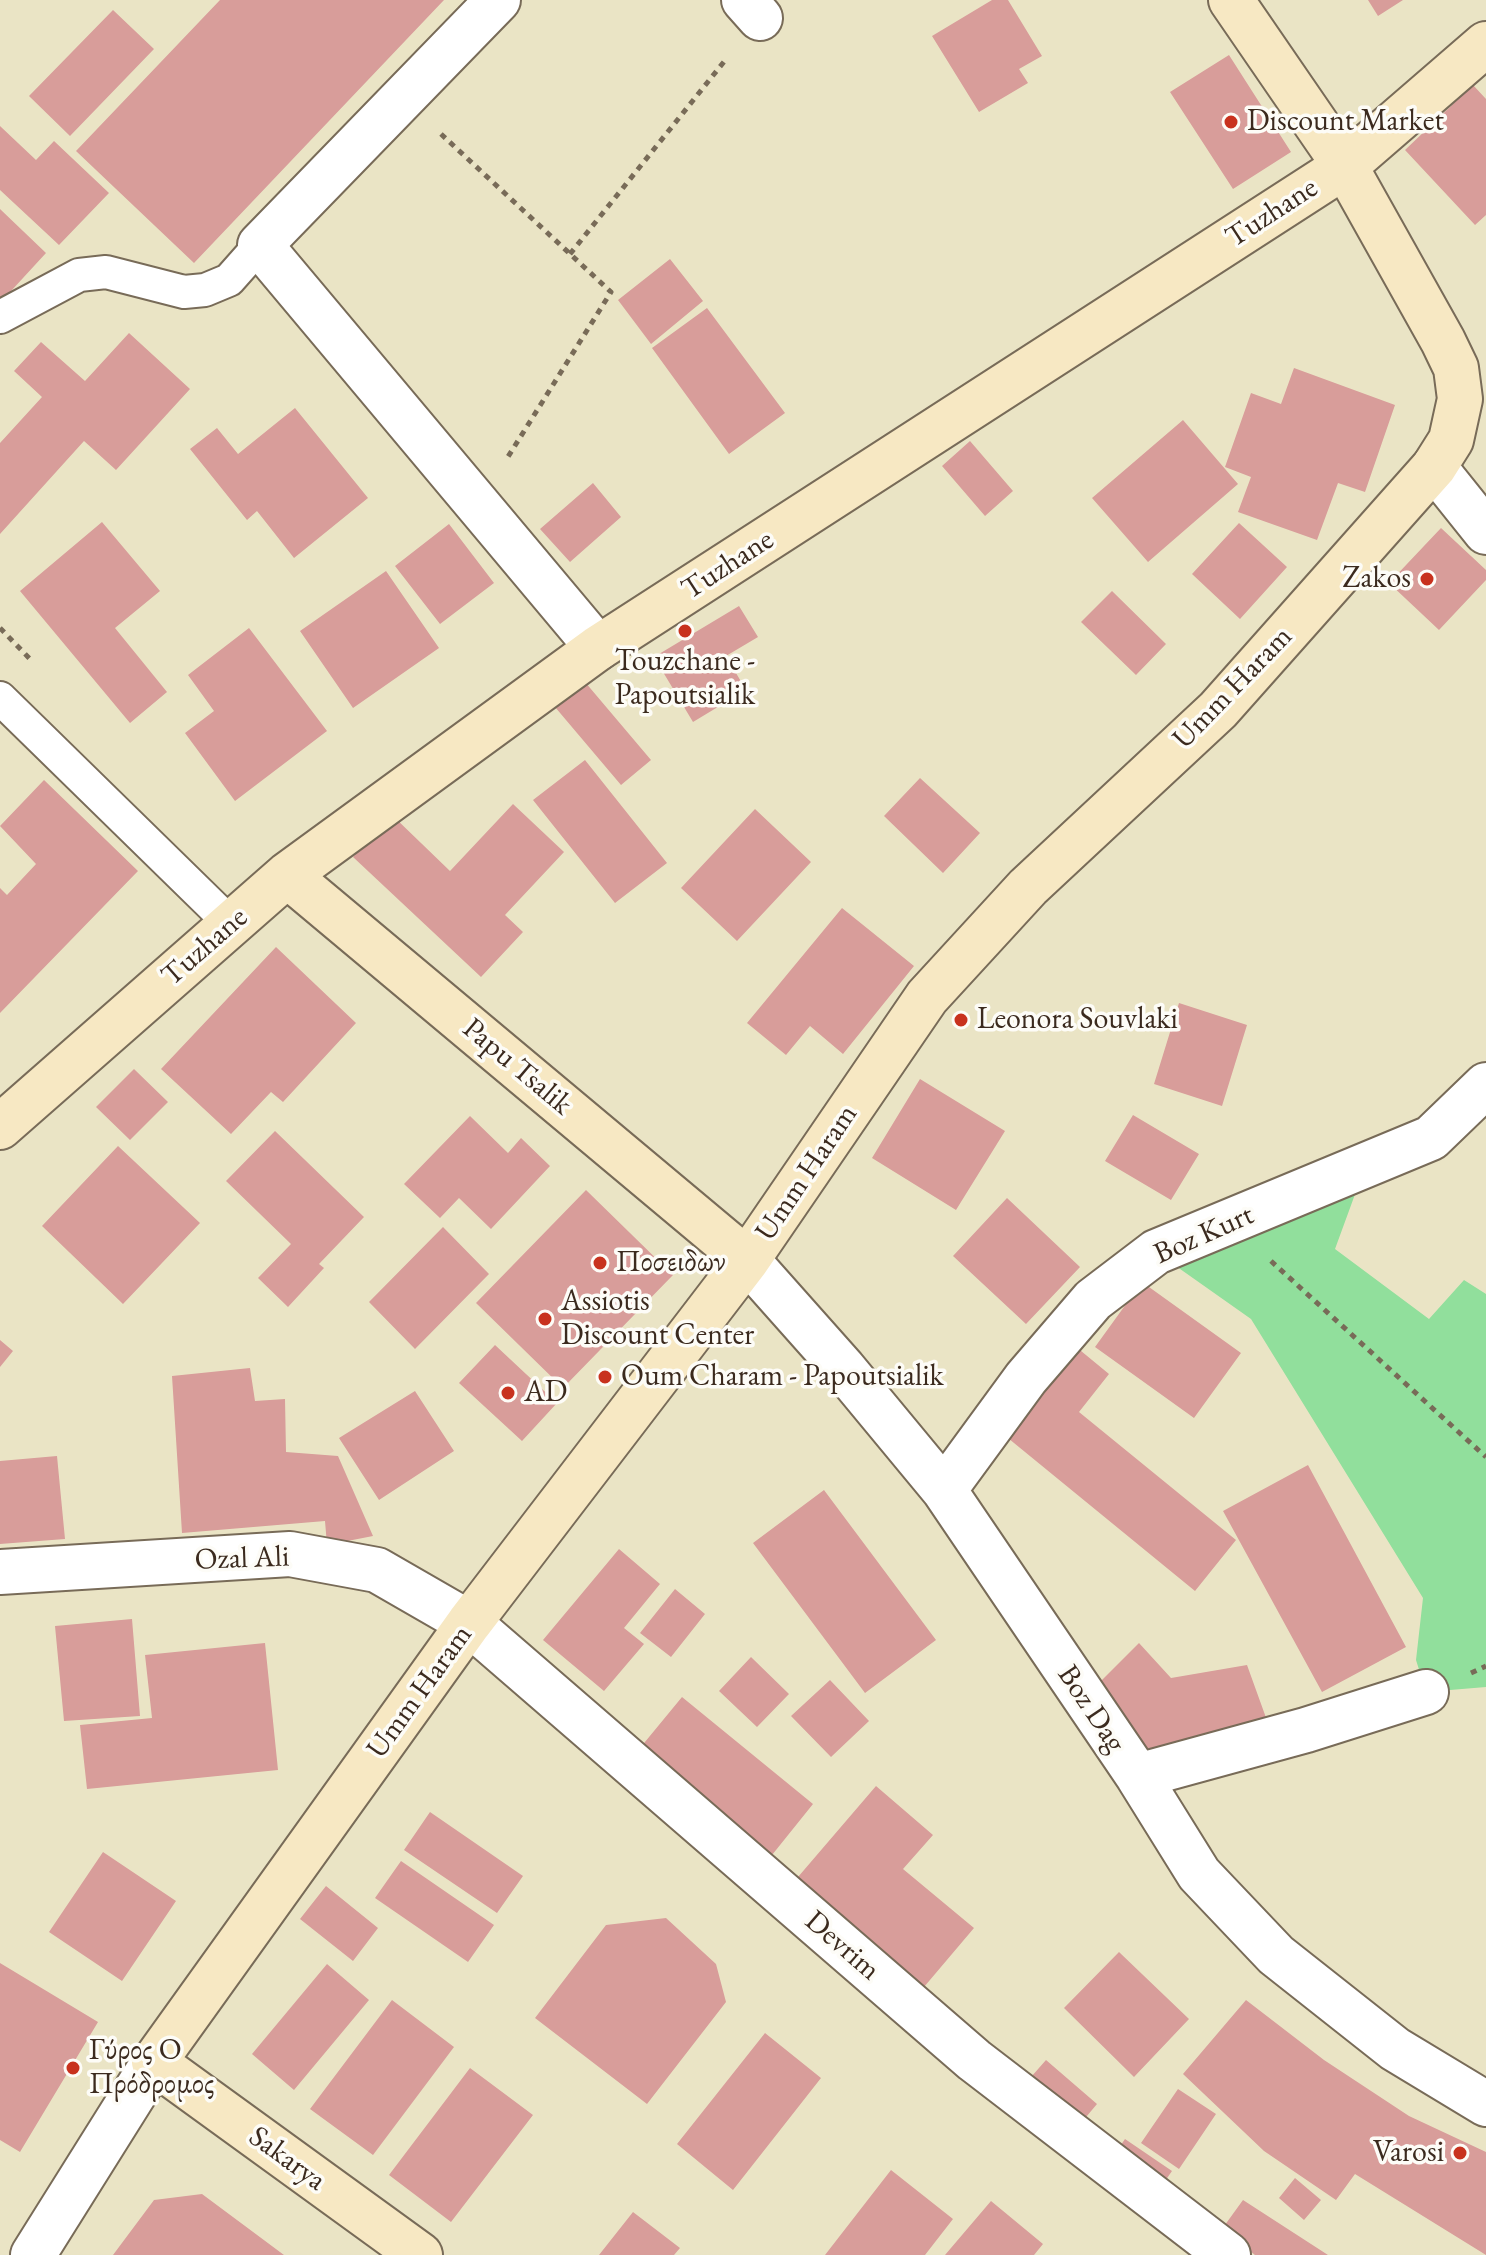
<!DOCTYPE html>
<html>
<head>
<meta charset="utf-8">
<style>
	body { margin:0 }
	canvas { display:block; background:#eae4c5 }
</style>
</head>
<body>
<canvas width="1486" height="2255"></canvas>
<script>
const c = document.querySelector('canvas').getContext('2d');
c.lineJoin = 'round';
function fill(path, color) { c.fillStyle = color; c.fill(path, 'evenodd'); }
const shape = rows => new Path2D(rows.map(r => 'M' + r).join(''));
function stroke(path, color, width, dash) { c.strokeStyle = color; c.lineWidth = width; c.lineCap = dash ? 'butt' : 'round'; c.setLineDash(dash || []); c.stroke(path); }
function write(font, color, halo, rows, align = 'center') {
  c.font = font + ' "EB Garamond",serif'; c.lineWidth = 7; c.setLineDash([]); c.textBaseline = 'middle'; c.strokeStyle = halo; c.fillStyle = color; for (const [text, x, y, turn = 0] of rows) {
    c.save(); c.translate(x, y); c.rotate((+turn || 0) * Math.PI / 180); c.textAlign = isNaN(turn) ? turn : align; if (halo) c.strokeText(text, 0, 0); c.fillText(text, 0, 0); c.restore();
  }
}
fill(shape([
	[1365,1167,1335,1249,1429,1319,1464,1280,1486,1294,1486,1687,1426,1692,1416,1660,1423,1598,1251,1319,1156,1252]
]), '#91df9c');
fill(shape([
	[220,0,444,0,194,263,76,151],
	[992,0,1008,0,1042,56,1019,69,1028,83,979,112,932,36],
	[1368,0,1403,0,1378,16],
	[113,10,154,49,70,136,29,96],
	[1229,55,1291,152,1233,189,1170,92],
	[1473,85,1486,99,1486,215,1475,225,1405,150],
	[0,126,36,160,54,141,109,193,59,245,0,190],
	[0,209,46,253,0,303],
	[670,259,703,301,651,344,618,300],
	[707,308,785,413,729,454,652,348],
	[129,333,190,389,116,470,84,441,0,534,0,443,42,397,14,371,41,342,85,381],
	[1294,368,1395,405,1365,492,1338,483,1317,540,1238,512,1251,477,1225,467,1251,393,1281,404],
	[295,408,368,498,294,558,257,511,247,520,190,449,217,428,238,454],
	[1183,420,1238,484,1148,562,1092,498],
	[970,441,1013,491,985,516,942,466],
	[593,483,621,517,570,562,540,529],
	[102,522,160,591,115,628,167,692,130,723,20,591],
	[1239,523,1287,567,1240,619,1192,574],
	[449,524,494,583,440,624,395,566],
	[1441,528,1486,570,1486,580,1439,630,1389,583],
	[386,571,439,648,353,708,300,631],
	[1112,591,1166,644,1136,675,1081,622],
	[739,606,758,637,726,656,746,690,693,722,654,657],
	[249,628,327,731,235,801,185,733,214,711,188,675],
	[585,682,651,760,621,785,555,707],
	[585,760,667,863,615,903,533,800],
	[920,778,980,833,943,873,884,816],
	[44,780,138,871,0,1013,0,888,7,895,36,864,0,826],
	[513,804,564,852,505,915,523,932,481,977,353,857,392,815,450,871],
	[755,809,811,862,737,941,681,888],
	[842,908,914,966,843,1054,810,1026,786,1055,747,1023],
	[276,947,356,1023,283,1102,271,1092,231,1134,161,1069],
	[1179,1003,1247,1025,1222,1106,1154,1084],
	[134,1069,168,1102,130,1140,96,1107],
	[920,1079,1005,1131,956,1210,872,1158],
	[1133,1115,1199,1154,1171,1200,1105,1161],
	[470,1116,508,1153,521,1138,550,1166,491,1229,459,1198,440,1218,404,1184],
	[275,1131,364,1217,319,1264,324,1268,288,1307,258,1278,291,1244,226,1181],
	[118,1146,200,1223,123,1304,42,1226],
	[586,1190,673,1275,563,1388,476,1303],
	[1007,1198,1080,1267,1026,1324,953,1256],
	[443,1227,489,1274,415,1349,369,1302],
	[1142,1282,1241,1353,1194,1418,1095,1347],
	[0,1340,13,1351,0,1367],
	[495,1345,557,1403,522,1441,459,1383],
	[1075,1346,1109,1374,1079,1412,1236,1540,1195,1591,1003,1434],
	[250,1368,255,1401,285,1399,286,1452,338,1456,373,1536,327,1545,325,1521,182,1533,172,1376],
	[415,1391,454,1451,379,1500,339,1438],
	[57,1456,65,1539,0,1544,0,1461],
	[1308,1465,1406,1647,1322,1692,1223,1511],
	[824,1490,936,1640,865,1693,753,1543],
	[619,1549,660,1584,624,1628,644,1644,604,1691,543,1640],
	[675,1589,705,1614,671,1657,640,1633],
	[132,1619,140,1716,64,1721,55,1626],
	[265,1643,278,1770,87,1789,80,1725,152,1718,145,1655],
	[1139,1643,1171,1678,1247,1665,1269,1726,1145,1760,1100,1682],
	[751,1657,789,1694,757,1727,719,1691],
	[830,1680,869,1721,831,1757,791,1716],
	[682,1697,813,1804,772,1855,640,1748],
	[876,1786,933,1835,903,1869,974,1928,913,2000,786,1891],
	[430,1812,523,1876,497,1913,404,1850],
	[103,1852,176,1901,122,1981,49,1932],
	[401,1861,494,1925,468,1962,375,1898],
	[326,1886,378,1928,353,1961,300,1919],
	[666,1918,716,1964,726,2002,647,2104,535,2018,606,1925],
	[1119,1952,1189,2019,1134,2077,1064,2008],
	[0,1963,98,2022,20,2152,0,2140],
	[327,1964,369,2000,294,2090,252,2054],
	[392,2000,454,2047,373,2155,310,2109],
	[1246,2000,1324,2060,1409,2116,1486,2152,1486,2255,1355,2174,1336,2200,1264,2151,1183,2074],
	[765,2033,821,2078,733,2190,677,2144],
	[1046,2060,1097,2104,1076,2129,1024,2085],
	[470,2068,533,2115,451,2222,389,2175],
	[1178,2089,1216,2114,1179,2169,1141,2143],
	[1125,2139,1172,2171,1158,2191,1112,2158],
	[891,2170,953,2219,925,2255,825,2255],
	[1295,2178,1321,2200,1304,2220,1279,2198],
	[202,2194,284,2255,113,2255,154,2200],
	[1243,2200,1328,2255,1255,2255,1222,2229],
	[991,2201,1043,2244,1034,2255,945,2255],
	[633,2212,680,2248,674,2255,599,2255]
]), '#d89d9a');
const lane = shape([
	[0,317,79,275,106,272,184,292,205,290,229,280,260,245],
	[0,698,231,924]
]);
const street = shape([
	[498,0,260,245,598,648],
	[744,0,760,18],
	[1434,467,1486,532],
	[747,1260,843,1368,944,1490,1138,1776,1199,1874,1276,1955,1395,2049,1486,2104],
	[944,1490,1026,1378,1093,1300,1156,1252,1431,1138,1486,1085],
	[0,1572,290,1554,377,1570,469,1623,974,2060,1228,2255],
	[1138,1776,1306,1730,1426,1692],
	[33,2255,154,2062]
]);
const secondary = shape([
	[287,875,747,1260],
	[0,1127,287,875,598,648,1345,166,1486,44],
	[420,2255,154,2062,469,1623,747,1260,927,997,1028,887,1218,710,1434,467,1451,440,1460,399,1456,368,1443,341,1345,166,1231,0]
]);
stroke(lane, '#786b58', 36);
stroke(street, '#786b58', 48);
stroke(secondary, '#786b58', 48);
stroke(shape([
	[441,134,611,292,506,460],
	[570,254,727,58],
	[0,628,30,659],
	[1271,1261,1486,1457],
	[1471,1673,1486,1666]
]), '#786b58', 5, [6, 6]);
stroke(lane, '#fff', 32);
stroke(street, '#fff', 44);
stroke(secondary, '#f7e8c3', 44);
for (const [x, y, r, color] of [
	[1231,122,8,"#c8321e"],
	[1427,579,8,"#c8321e"],
	[685,631,8,"#c8321e"],
	[961,1020,8,"#c8321e"],
	[600,1263,8,"#c8321e"],
	[545,1319,8,"#c8321e"],
	[605,1377,8,"#c8321e"],
	[508,1393,8,"#c8321e"],
	[73,2068,8,"#c8321e"],
	[1460,2153,8,"#c8321e"]
]) { const dot = new Path2D(); dot.arc(x, y, r, 0, 2 * Math.PI); c.fillStyle = color; c.fill(dot); stroke(dot, '#fdfcf7', 3); }
write('30px', '#3b2a1e', '#fdfcf7', [
	["Discount Market",1247,122],
	["Zakos",1411,579,"right"],
	["Touzchane -",685,662,"center"],
	["Papoutsialik",685,696,"center"],
	["Leonora Souvlaki",977,1020],
	["Ποσειδων",616,1263],
	["Assiotis",561,1302],
	["Discount Center",561,1336],
	["Oum Charam - Papoutsialik",621,1377],
	["AD",524,1393],
	["Γύρος Ο",89,2051],
	["Πρόδρομος",89,2085],
	["Varosi",1444,2153,"right"]
], 'left');
write('30px', '#3b2a1e', '#fdfcf7', [
	["Tuzhane",1272,213,-33],
	["Tuzhane",728,565,-33],
	["Umm Haram",1233,688,-46],
	["Tuzhane",205,947,-41],
	["Papu Tsalik",517,1067,40],
	["Umm Haram",807,1173,-56],
	["Boz Kurt",1204,1235,-24],
	["Ozal Ali",242,1559,-2],
	["Umm Haram",420,1692,-54],
	["Boz Dag",1091,1709,56],
	["Devrim",842,1946,41],
	["Sakarya",287,2159,36]
]);
</script>
</body>
</html>
